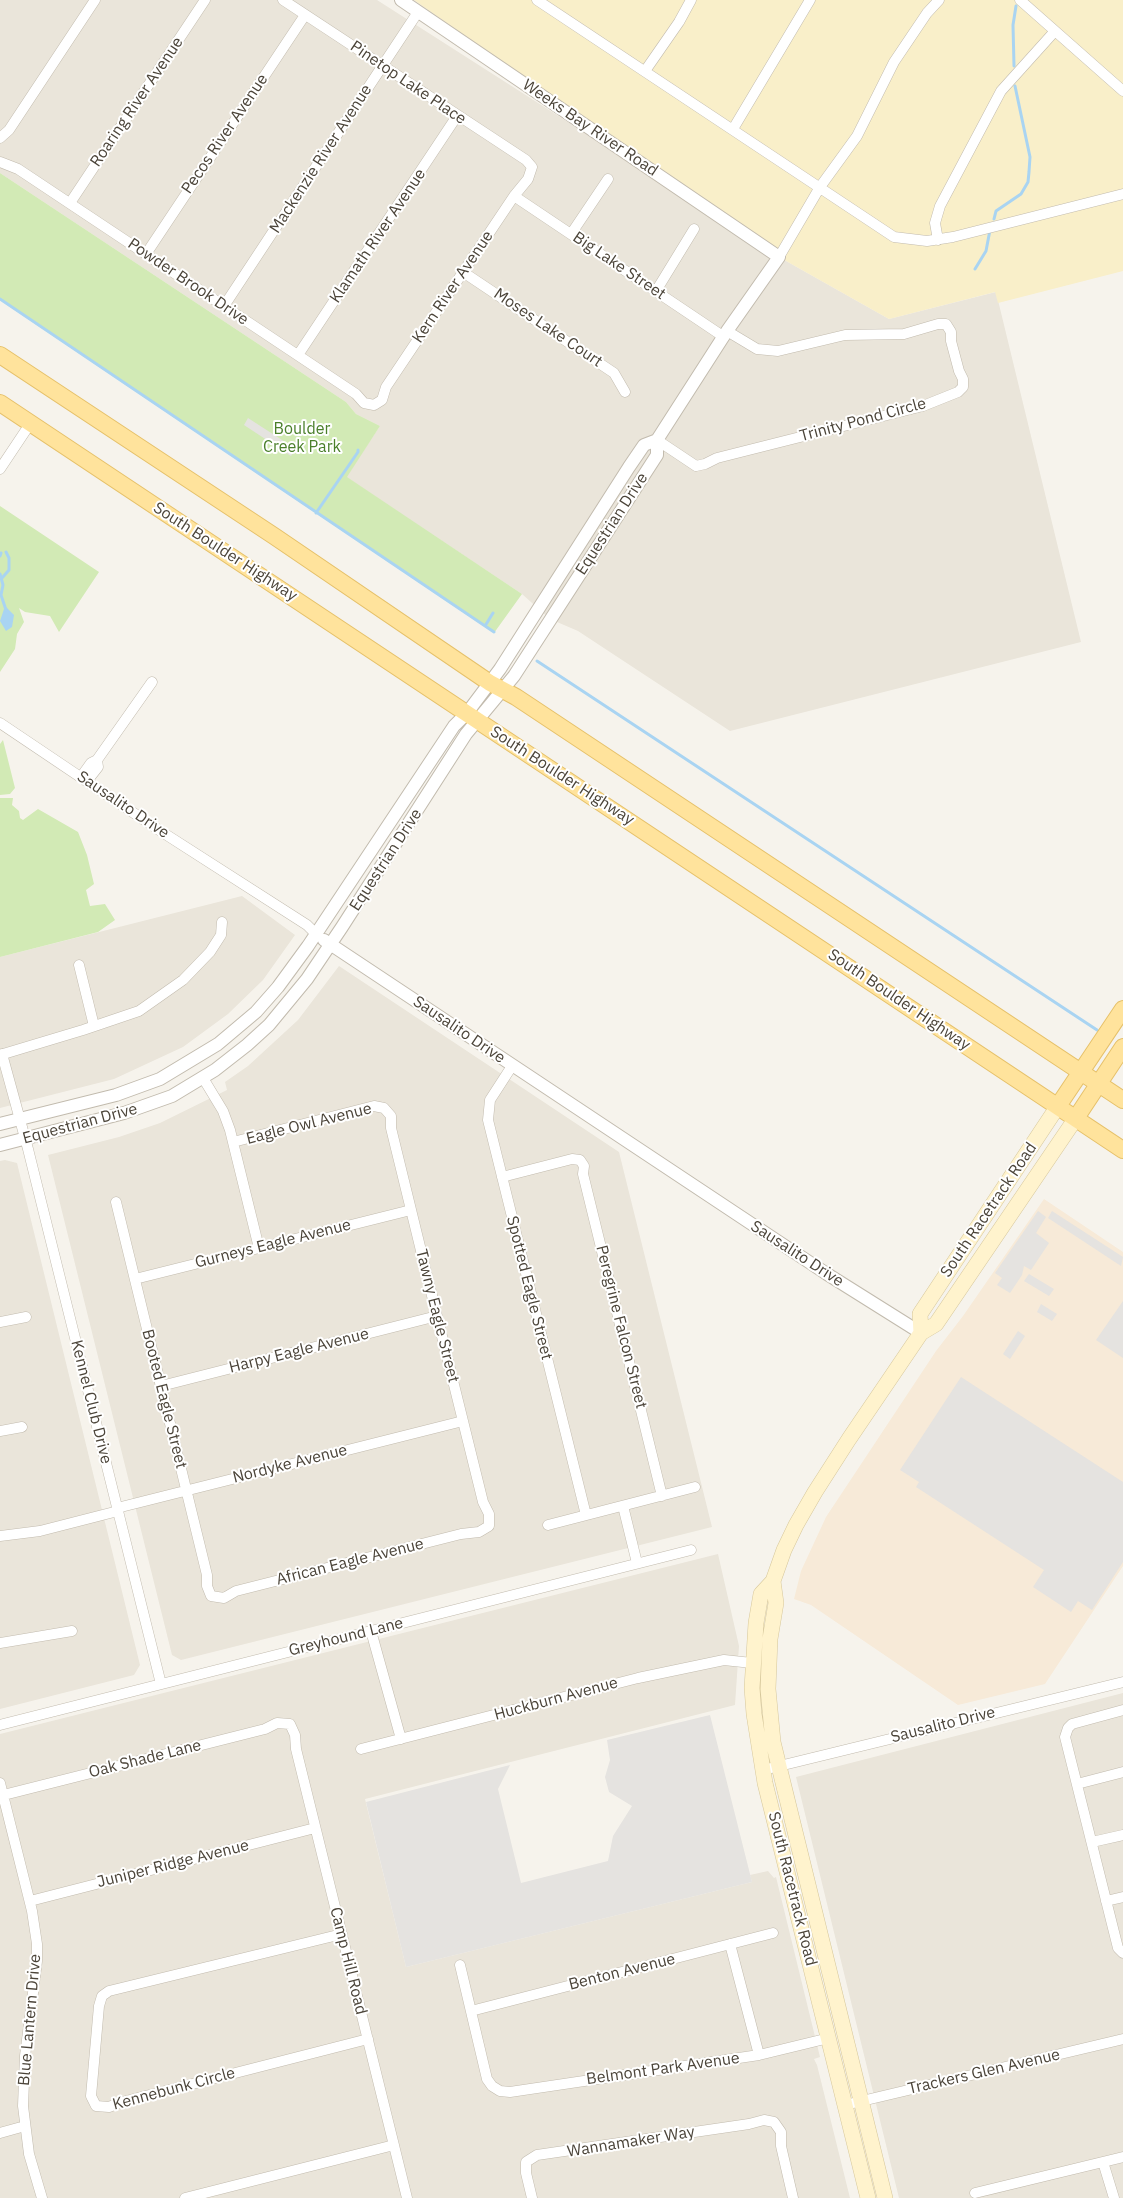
<!DOCTYPE html>
<html>
<head>
<meta charset="utf-8">
<style>
	body { margin:0 }
	canvas { display:block; background:#f6f3ec }
</style>
</head>
<body>
<canvas width="1123" height="2198"></canvas>
<script>
const c = document.querySelector('canvas').getContext('2d');
c.lineJoin = 'round';
function fill(path, color) { c.fillStyle = color; c.fill(path, 'evenodd'); }
const shape = rows => new Path2D(rows.map(r => 'M' + r).join(''));
function stroke(path, color, width, dash) { c.strokeStyle = color; c.lineWidth = width; c.lineCap = dash ? 'butt' : 'round'; c.setLineDash(dash || []); c.stroke(path); }
function write(font, color, halo, rows, align = 'center') {
  c.font = font + ' "IBM Plex Sans",sans-serif'; c.lineWidth = 4; c.setLineDash([]); c.textBaseline = 'middle'; c.strokeStyle = halo; c.fillStyle = color; for (const [text, x, y, turn = 0] of rows) {
    c.save(); c.translate(x, y); c.rotate((+turn || 0) * Math.PI / 180); c.textAlign = isNaN(turn) ? turn : align; if (halo) c.strokeText(text, 0, 0); c.fillText(text, 0, 0); c.restore();
  }
}
fill(shape([
	[0,0,377,0,779,257,889,319,996,292,1081,642,730,731,578,631,550,619,522,594,346,477,380,426,356,414,346,402,0,173],
	[242,896,295,935,263,980,228,1014,183,1047,114,1079,0,1108,0,957],
	[339,966,619,1152,712,1527,181,1660,172,1655,48,1155,119,1137,160,1123,227,1090,225,1082,248,1066,298,1020],
	[5,1160,17,1163,140,1665,134,1675,0,1709,0,1161],
	[718,1554,739,1646,735,1705,365,1799,406,1967,752,1882,750,1875,768,1871,774,1878,776,1877,820,2057,814,2059,817,2065,850,2198,0,2198,0,1734],
	[1123,1693,1123,2198,899,2198,796,1777]
]), '#eae5da');
fill(shape([
	[1044,1199,1123,1252,1123,1566,1045,1684,958,1705,811,1605,794,1599,801,1571,826,1517,936,1351,963,1316]
]), '#f7ead8');
fill(shape([
	[0,173,346,402,356,414,380,426,347,477,522,594,494,633,0,300],
	[0,506,99,572,59,632,50,616,25,612,19,608,24,622,17,634,15,649,0,672],
	[3,740,15,788,10,794,0,795,0,744],
	[0,798,13,798,12,805,19,811,20,818,23,820,38,809,78,832,87,855,94,884,86,890,90,906,105,904,115,920,98,932,0,957]
]), '#d2eab5');
fill(shape([
	[414,0,1123,0,1123,271,998,303,995,292,889,319,779,257]
]), '#f9efc9');
fill(shape([
	[248,418,296,449,291,456,244,425],
	[1038,1211,1046,1217,1036,1233,1049,1243,1031,1270,1024,1266,1022,1275,1010,1293,997,1285,1002,1278,995,1273],
	[1052,1211,1123,1257,1121,1266,1048,1218],
	[1029,1274,1054,1289,1049,1296,1024,1281],
	[1123,1301,1123,1358,1096,1340],
	[1041,1304,1057,1314,1052,1321,1037,1312],
	[1018,1331,1025,1336,1010,1359,1003,1354],
	[961,1377,1123,1482,1123,1562,1092,1610,1078,1601,1071,1612,1033,1587,1044,1570,916,1487,919,1482,900,1470],
	[710,1715,752,1882,406,1967,366,1802,510,1765,498,1789,521,1883,608,1861,613,1836,632,1806,609,1792,605,1777,610,1760,607,1740]
]), '#e5e3e0');
fill(shape([
	[5,606,14,615,12,627,6,631,0,621]
]), '#a9d4f2');
stroke(shape([
	[1014,66,1013,25,1016,6],
	[994,219,996,211,1021,194,1028,182,1029,172,1030,157,1015,86],
	[975,269,986,251,990,230],
	[0,299,494,632],
	[316,513,358,452,358,450],
	[0,556,1,553],
	[0,574,3,585,1,595,6,610],
	[2,578,9,570,9,558,6,552],
	[485,626,493,613],
	[537,661,1097,1030]
]), '#a9d4f2', 3);
const minor = shape([
	[537,0,894,237,927,241,953,237,1123,194],
	[1020,0,1123,91],
	[645,71,679,22,691,0],
	[733,129,810,0],
	[0,138,9,130,95,0],
	[0,162,18,169,356,394,364,403,374,405,382,400,386,387,514,196,528,179,532,167,526,160,283,0],
	[514,196,724,337],
	[70,203,205,0],
	[571,234,608,179],
	[938,240,935,223,940,206,1001,91,1055,31],
	[146,254,305,15],
	[779,257,820,187,857,136,894,62,927,13,939,0],
	[463,272,614,373,625,392],
	[656,291,694,229],
	[224,306,418,12],
	[298,355,457,116],
	[657,440,696,466,705,464,717,458,923,406,958,392,963,387,963,379,959,371,951,341,951,332,946,324,938,324,904,334,845,335,778,351,757,349,727,331],
	[0,469,30,424],
	[0,723,162,832,307,925,316,934],
	[81,777,91,763,97,760],
	[87,781,98,767,97,760,152,682],
	[79,965,94,1026],
	[2,1054,28,1149,161,1684],
	[0,1055,83,1030,139,1011,183,980,210,952,221,935,222,922],
	[512,1066,490,1100,488,1120,586,1515],
	[203,1078,223,1111,230,1130,259,1248],
	[502,1177,572,1159,580,1160,584,1166,583,1174,662,1496],
	[116,1202,207,1575,207,1586,211,1596,224,1598,236,1591,461,1534,479,1532,489,1526,489,1514,483,1502,437,1316,391,1128,391,1116,384,1108,374,1106,233,1142],
	[135,1279,411,1210],
	[0,1322,26,1317],
	[161,1386,437,1316],
	[0,1431,22,1427],
	[623,1506,637,1563],
	[117,1508,463,1421],
	[548,1525,695,1487],
	[0,1536,40,1531,118,1511],
	[371,1631,401,1739],
	[0,1643,72,1631],
	[1123,1710,1072,1724,1068,1728,1065,1737,1118,1948,1123,1953],
	[0,1725,691,1550],
	[361,1749,638,1678,724,1660,752,1663],
	[763,1770,1123,1682],
	[0,1783,32,1911,37,1944,37,1961,25,2056,23,2106,29,2154,42,2198],
	[1077,1784,1123,1772],
	[0,1796,265,1729,277,1723,290,1724,295,1735,296,1749,407,2198],
	[1092,1842,1123,1835],
	[30,1901,315,1828],
	[1106,1901,1123,1897],
	[342,1934,109,1991,102,1996,99,2006,91,2096,96,2106,109,2107,122,2102,368,2039],
	[730,1944,759,2055],
	[460,1965,487,2079,492,2086,500,2091,510,2092,759,2055,829,2038],
	[471,2011,773,1933],
	[845,2105,1123,2039],
	[0,2133,25,2126],
	[1103,2162,1114,2198],
	[975,2193,1123,2157],
	[185,2198,394,2145],
	[532,2198,526,2173,526,2162,537,2155,749,2124,764,2120,774,2122,781,2132,781,2146,793,2198]
]);
const tertiary = shape([
	[324,940,827,1274,921,1333],
	[0,1124,116,1095,160,1079,218,1044,256,1012,278,987,308,946,454,726,467,713,500,669,629,467,644,445,657,440,727,331,779,257,401,0],
	[0,1145,124,1113,172,1096,215,1070,247,1045,269,1025,307,979,342,927,466,734,514,676,657,455,657,440]
]);
const secondary = shape([
	[921,1333,920,1314,1058,1106],
	[773,1581,776,1603,770,1639,768,1689,773,1742,885,2198],
	[868,2198,765,1783,754,1714,752,1688,756,1623,761,1594,773,1581,784,1550,796,1525,815,1492,849,1439,921,1333,936,1324,1076,1118]
]);
const primary = shape([
	[0,355,274,536,490,683,516,697,1123,1100],
	[0,403,1123,1150],
	[1058,1106,1123,1009],
	[1076,1118,1123,1047]
]);
stroke(minor, '#c2bbae', 11);
stroke(tertiary, '#c2bbae', 14);
stroke(secondary, '#d6c79b', 16);
stroke(primary, '#e6c16a', 18);
stroke(minor, '#fff', 10);
stroke(tertiary, '#fff', 12);
stroke(secondary, '#fff3cd', 15);
stroke(primary, '#ffe39c', 16);
write('16px', '#4b4439', '#fff', [
	["Pinetop Lake Place",408,83,34],
	["Roaring River Avenue",137,102,-56],
	["Weeks Bay River Road",590,128,34],
	["Pecos River Avenue",225,134,-56],
	["Mackenzie River Avenue",321,159,-57],
	["Klamath River Avenue",378,236,-56],
	["Big Lake Street",619,266,34],
	["Powder Brook Drive",188,282,34],
	["Kern River Avenue",453,287,-56],
	["Moses Lake Court",548,328,34],
	["Trinity Pond Circle",863,420,-15],
	["Equestrian Drive",612,524,-57],
	["South Boulder Highway",225,552,33],
	["South Boulder Highway",562,776,33],
	["Sausalito Drive",123,805,34],
	["Equestrian Drive",386,860,-57],
	["South Boulder Highway",899,1000,34],
	["Sausalito Drive",459,1030,34],
	["Equestrian Drive",80,1124,-15],
	["Eagle Owl Avenue",309,1124,-14],
	["South Racetrack Road",989,1210,-56],
	["Gurneys Eagle Avenue",273,1244,-14],
	["Sausalito Drive",797,1254,33],
	["Spotted Eagle Street",529,1288,76],
	["Tawny Eagle Street",437,1316,76],
	["Peregrine Falcon Street",621,1327,76],
	["Harpy Eagle Avenue",299,1351,-14],
	["Booted Eagle Street",164,1399,76],
	["Kennel Club Drive",91,1402,76],
	["Nordyke Avenue",290,1464,-14],
	["African Eagle Avenue",350,1562,-14],
	["Greyhound Lane",346,1637,-14],
	["Huckburn Avenue",556,1699,-15],
	["Sausalito Drive",943,1725,-14],
	["Oak Shade Lane",145,1759,-14],
	["Juniper Ridge Avenue",173,1864,-14],
	["South Racetrack Road",792,1889,76],
	["Camp Hill Road",348,1961,76],
	["Benton Avenue",622,1972,-14],
	["Blue Lantern Drive",30,2020,-85],
	["Belmont Park Avenue",663,2069,-8],
	["Trackers Glen Avenue",984,2072,-13],
	["Kennebunk Circle",174,2089,-15],
	["Wannamaker Way",631,2142,-9]
]);
write('16px', '#4a7f2a', '#fff', [
	["Boulder",302,429],
	["Creek Park",302,447]
]);
</script>
</body>
</html>
